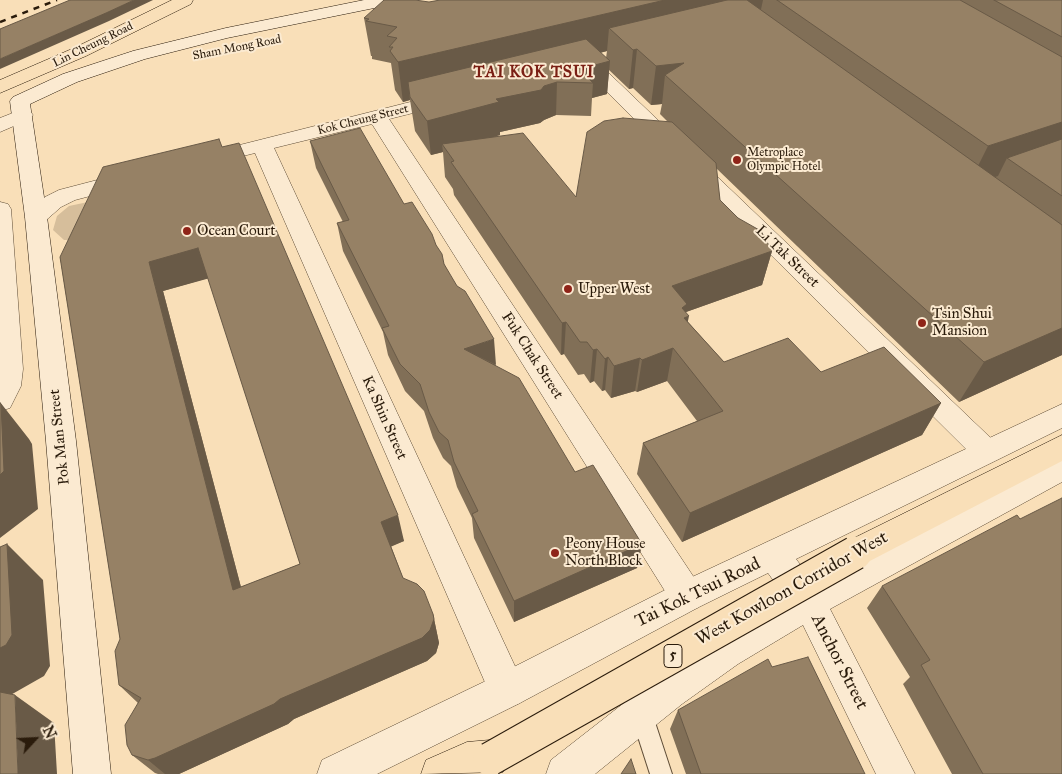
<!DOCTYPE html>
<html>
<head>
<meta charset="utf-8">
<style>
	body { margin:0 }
	#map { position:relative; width:1062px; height:774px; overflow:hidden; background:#f9dfb8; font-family:"IM FELL Great Primer",serif }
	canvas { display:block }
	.north { position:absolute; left:10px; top:714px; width:50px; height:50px; -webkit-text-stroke:4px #fbead1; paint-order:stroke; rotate:65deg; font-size:14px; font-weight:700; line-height:20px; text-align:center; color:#2a1b0b }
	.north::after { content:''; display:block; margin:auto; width:18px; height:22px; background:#2a1b0b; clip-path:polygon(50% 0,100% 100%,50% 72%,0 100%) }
</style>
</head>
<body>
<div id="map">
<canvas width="1062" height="774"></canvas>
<div class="north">N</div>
</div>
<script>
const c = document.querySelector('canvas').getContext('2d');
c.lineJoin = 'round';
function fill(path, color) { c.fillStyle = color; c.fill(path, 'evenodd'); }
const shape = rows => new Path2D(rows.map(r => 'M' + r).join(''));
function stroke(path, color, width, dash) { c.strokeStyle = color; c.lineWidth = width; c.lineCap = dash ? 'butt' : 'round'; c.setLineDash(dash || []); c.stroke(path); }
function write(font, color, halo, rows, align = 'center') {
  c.font = font + ' "IM FELL Great Primer",serif'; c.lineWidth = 4; c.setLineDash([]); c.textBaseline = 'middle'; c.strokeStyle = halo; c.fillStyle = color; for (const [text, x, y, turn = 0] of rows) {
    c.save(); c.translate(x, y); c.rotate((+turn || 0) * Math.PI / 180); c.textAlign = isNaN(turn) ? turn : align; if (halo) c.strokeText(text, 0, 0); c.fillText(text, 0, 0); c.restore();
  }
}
fill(shape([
	[88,202,71,240,64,240,53,230,57,216,69,206]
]), '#d6be9b');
const service = shape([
	[641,701,649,704,672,774,650,774,630,712,633,704,641,701]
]);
const minor = shape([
	[588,57,594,59,996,443,1001,451,996,459,986,463,976,459,582,67,579,63,582,59,588,57],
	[446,93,453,95,456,99,453,103,389,119,699,585,704,596,699,607,687,612,675,607,372,124,274,148,520,677,525,690,520,703,507,708,494,703,255,153,207,165,200,163,196,159,200,155,446,93],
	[128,172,136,174,139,179,136,184,75,200,61,207,44,222,36,224,28,222,25,217,45,197,59,190,128,172],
	[0,202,8,204,11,209,23,369,21,386,10,408,0,411,0,202]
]);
const tertiary = shape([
	[23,109,30,111,33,115,30,119,0,132,0,118,23,109],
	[1062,404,1062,428,796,559,814,583,1051,458,1062,455,1062,482,830,609,915,774,876,774,803,625,738,664,682,704,595,774,546,774,551,760,656,678,714,640,786,598,768,573,699,607,520,703,377,774,317,774,322,760,494,677,675,585,1062,404]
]);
const secondary = shape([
	[364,0,397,0,395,4,389,5,227,38,145,59,77,82,30,104,47,217,76,441,111,774,73,774,46,441,25,217,10,101,13,97,63,74,133,51,226,28,364,0]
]);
const trunk = shape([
	[172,0,193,0,191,4,86,56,0,93,0,80,74,48,172,0],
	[1062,435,1062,461,866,563,855,567,844,563,839,553,844,543,1062,435],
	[490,740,503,746,509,759,503,772,421,774,426,760,467,742,490,740]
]);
stroke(service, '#5e4c36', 2);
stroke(minor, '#5e4c36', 1);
stroke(tertiary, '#5e4c36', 1);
stroke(secondary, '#2a1b0b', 1);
stroke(trunk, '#2a1b0b', 1);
fill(service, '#fbead1');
fill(minor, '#fbead1');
fill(tertiary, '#fbead1');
fill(secondary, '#fbead1');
fill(trunk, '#f9dfb8');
stroke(shape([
	[0,22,57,0]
]), '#2a1b0b', 2.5, [6, 6]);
const trunkBridge = shape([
	[490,759,855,553]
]);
stroke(trunkBridge, '#2a1b0b', 35, []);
stroke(trunkBridge, '#f9dfb8', 33);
fill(shape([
	[440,0,1062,0,1062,355,959,402,716,168,720,200,772,251,762,285,686,312,688,322,724,362,821,372,941,403,922,435,682,542,637,474,643,443,697,421,667,381,637,392,635,391,611,398,605,390,602,391,594,381,590,383,584,374,578,375,564,354,561,355,454,195,453,189,445,177,443,152,431,155,415,131,410,100,403,102,395,90,391,63,372,59,372,56,371,56,364,18],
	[607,51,606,58,600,53],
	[609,70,629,89,633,88,651,105,662,104,660,114,668,122,576,197,496,136,500,135,500,132,540,123,544,120,556,115,591,116,592,98,607,94],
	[310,141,404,204,436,245,444,264,496,366,575,472,642,544,637,568,514,622,474,538,472,518,457,487,451,466,443,458,433,438,424,411,405,391,388,355,383,332,343,251,337,223,343,222,316,168],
	[222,147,404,541,391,546,403,578,433,614,439,643,436,653,427,661,294,719,288,724,179,774,158,774,155,773,132,755,138,703,119,685,120,639,60,257],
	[208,278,300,564,241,587,163,291],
	[882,586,1062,774,952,774,903,684,910,677,867,608],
	[772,667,865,774,686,774,670,729,678,710]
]), '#816f57');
fill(shape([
	[134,0,153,0,109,21,0,69,0,59],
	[665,0,724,0,720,23,609,28,607,51,412,99,408,82,410,100,403,102,398,62],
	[745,0,763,0,760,14],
	[637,49,633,88,629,89,633,50],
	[610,61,607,94,592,98,593,83,580,69],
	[684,63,665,75,662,104,651,105,656,66],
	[557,82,556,115,544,120,540,123,500,132,500,135,447,151,442,144,443,152,431,155,427,121,496,99,544,86],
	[1062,122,1062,155,1007,158,998,176,968,186,988,146],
	[198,248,210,278,163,291,248,614,233,590,149,262],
	[772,251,762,285,686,312,684,318,689,316,682,349,672,286],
	[566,322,564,354,561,355,562,323],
	[1062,328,1062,355,959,402,984,362],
	[494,339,496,365,464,349],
	[673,348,667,381,637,392,642,360],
	[597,349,594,381,590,383,593,350],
	[608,357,605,390,602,391,605,359],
	[640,358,635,391,611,398,614,366],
	[0,402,29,439,32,444,38,509,0,538],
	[941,403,922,435,682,542,690,513],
	[398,515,404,541,388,548,381,522],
	[7,544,43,580,50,666,44,676,0,701,0,648],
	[642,544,637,568,514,622,514,601],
	[433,614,439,643,436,653,427,661,294,719,288,724,179,774,165,774,148,760,280,699],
	[15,695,54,723,57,774,18,774]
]), '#695a47');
const building = shape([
	[70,0,134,0,106,13,0,59,0,29,70,0],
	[384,0,415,0,429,2,440,0,665,0,398,62,390,51,393,47,389,47,397,38,387,36,397,27,366,21,369,19,364,18,384,0],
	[727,0,747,0,1062,225,1062,328,984,362,665,75,684,63,656,66,637,49,633,50,609,28,727,0],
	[777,0,960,0,1062,57,1062,122,988,146,777,0],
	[994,0,1062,0,1062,37,994,0],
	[586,39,610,61,580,69,593,83,557,82,544,86,541,90,496,99,499,102,427,121,410,97,408,82,586,39],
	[623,118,672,122,716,163,720,200,738,218,761,231,772,251,672,286,687,304,682,308,689,316,684,318,724,362,788,338,821,372,884,347,941,403,690,513,643,443,723,411,673,348,642,360,640,358,614,366,608,357,605,359,597,349,593,350,587,342,580,342,566,322,562,323,451,162,454,161,442,144,523,133,576,197,587,132,604,121,623,118],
	[360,128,404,204,412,202,432,234,436,245,442,254,444,264,457,286,465,291,494,339,464,349,519,378,575,472,593,465,642,544,514,601,472,514,478,511,454,462,448,440,439,432,429,412,420,384,400,364,382,328,389,326,337,223,349,220,310,141,360,128],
	[219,139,222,147,239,143,398,515,381,522,403,578,417,584,424,591,433,614,434,619,430,630,422,638,280,699,274,704,155,758,148,760,132,755,127,745,125,725,141,698,119,685,115,651,120,639,60,257,103,167,219,139],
	[198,248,300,564,233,590,149,262,198,248],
	[1062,139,1062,196,1007,158,1062,139],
	[0,403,1,404,4,471,0,475,0,403],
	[1062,498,1062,774,983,774,921,665,930,660,882,586,1017,515,1020,519,1062,498],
	[7,544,12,635,6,645,0,648,0,547,7,544],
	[808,657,865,774,701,774,678,710,768,659,772,667,808,657],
	[0,692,15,695,18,774,0,774,0,692],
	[631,759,636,774,621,774,631,759]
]);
fill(building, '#968165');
stroke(building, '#695a47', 1);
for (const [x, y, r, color] of [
	[737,160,5,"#8f2418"],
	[187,231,5,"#8f2418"],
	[568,289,5,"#8f2418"],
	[922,323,5,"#8f2418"],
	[555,553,5,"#8f2418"]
]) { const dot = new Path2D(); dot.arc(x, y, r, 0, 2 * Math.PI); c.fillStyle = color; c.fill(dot); stroke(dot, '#fbead1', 2); }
write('12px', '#2a1b0b', '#fbead1', [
	["Lin Cheung Road",93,45,-26],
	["Sham Mong Road",237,48,-11],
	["Kok Cheung Street",363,120,-14]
]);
write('12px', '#2a1b0b', '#fbead1', [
	["Metroplace",747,153],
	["Olympic Hotel",747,167]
], 'left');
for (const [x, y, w] of [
	[673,656,18]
]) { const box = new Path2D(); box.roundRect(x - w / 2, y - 11.5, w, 23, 4); c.fillStyle = '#fbead1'; c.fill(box); stroke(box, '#2a1b0b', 1); }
write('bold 14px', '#2a1b0b', null, [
	["5",673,656]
]);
write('15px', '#2a1b0b', '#fbead1', [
	["Ocean Court",197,231],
	["Upper West",578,289],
	["Tsin Shui",932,314],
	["Mansion",932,331],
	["Peony House",565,544],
	["North Block",565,561]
], 'left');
write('15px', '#2a1b0b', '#fbead1', [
	["Li Tak Street",787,257,44],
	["Fuk Chak Street",532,356,57],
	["Ka Shin Street",384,418,66],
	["Pok Man Street",60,437,-96]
]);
c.letterSpacing = '1px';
write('bold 16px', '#7a1f14', '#fbead1', [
	["TAI KOK TSUI",534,73]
]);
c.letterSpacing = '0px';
write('18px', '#2a1b0b', '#fbead1', [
	["West Kowloon Corridor West",792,589,-29],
	["Tai Kok Tsui Road",698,593,-26],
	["Anchor Street",839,662,63]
]);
</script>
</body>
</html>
